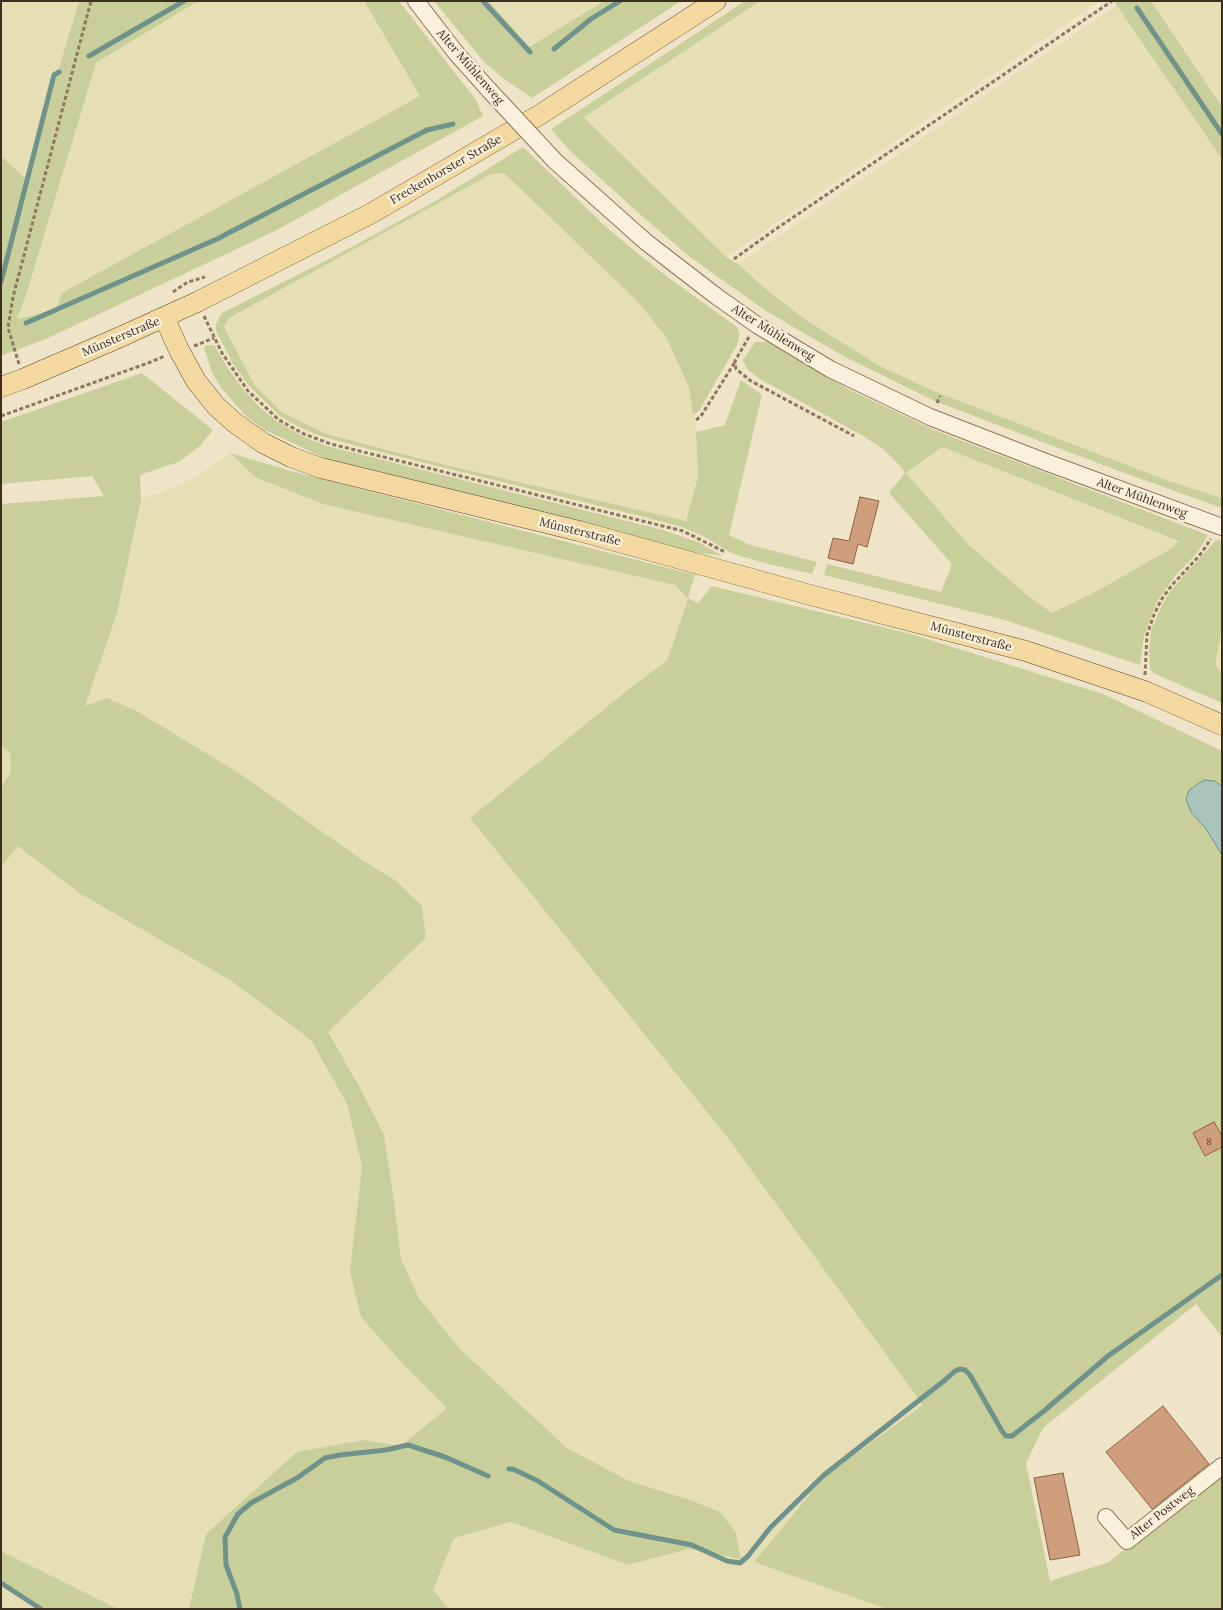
<!DOCTYPE html>
<html>
<head>
<meta charset="utf-8">
<style>
	body { margin:0 }
	#map { position:relative; width:1223px; height:1610px; overflow:hidden; background:#f0e4c8; font-family:Lora,serif }
	canvas { display:block }
	.frame { position:absolute; inset:0; border:2px solid #3d2e20; pointer-events:none }
</style>
</head>
<body>
<div id="map">
<canvas width="1223" height="1610"></canvas>
<div class="frame"></div>
</div>
<script>
const c = document.querySelector('canvas').getContext('2d');
c.lineJoin = 'round';
function fill(path, color) { c.fillStyle = color; c.fill(path, 'evenodd'); }
const shape = rows => new Path2D(rows.map(r => 'M' + r).join(''));
function stroke(path, color, width, dash) { c.strokeStyle = color; c.lineWidth = width; c.lineCap = dash ? 'butt' : 'round'; c.setLineDash(dash || []); c.stroke(path); }
function write(font, color, halo, rows, align = 'center') {
  c.font = font + ' Lora,serif'; c.lineWidth = 5; c.setLineDash([]); c.textBaseline = 'middle'; c.strokeStyle = halo; c.fillStyle = color; for (const [text, x, y, turn = 0] of rows) {
    c.save(); c.translate(x, y); c.rotate((+turn || 0) * Math.PI / 180); c.textAlign = isNaN(turn) ? turn : align; if (halo) c.strokeText(text, 0, 0); c.fillText(text, 0, 0); c.restore();
  }
}
fill(shape([
	[1,1,79,1,26,179,1,156],
	[198,1,364,1,420,96,62,293,56,309,16,319,27,292,96,63],
	[489,1,604,1,529,47],
	[760,1,1099,1,726,257,584,116],
	[1151,1,1222,1,1222,107],
	[1117,5,1222,159,1222,498,1169,481,936,392,880,366,806,320,766,290,738,264],
	[492,173,504,173,638,302,665,336,689,387,696,432,698,477,686,521,425,460,327,434,283,413,255,386,224,327,229,318],
	[942,447,1179,541,1169,550,1097,591,1052,613,1026,594,969,545,906,473],
	[230,453,255,477,675,585,688,599,668,661,635,684,470,818,728,1138,924,1405,825,1476,755,1561,887,1609,449,1609,433,1590,454,1538,511,1522,628,1565,689,1549,741,1558,736,1533,690,1500,629,1481,567,1448,460,1349,419,1298,401,1259,394,1201,384,1135,360,1088,327,1032,426,939,395,880,365,862,239,773,135,710,107,698,84,707,117,613,141,500,193,479],
	[1222,628,1222,674,1215,665],
	[1,746,10,752,11,771,1,788],
	[18,846,79,893,230,980,311,1040,347,1104,362,1166,356,1215,361,1317,400,1361,447,1408,401,1446,364,1440,206,1534,189,1609,118,1609,1,1551,1,867],
	[1,1582,33,1605,40,1609,1,1609]
]), '#e6deb5');
fill(shape([
	[79,1,198,1,96,63,27,292,17,319,56,309,62,293,420,96,364,1,399,1,476,100,483,116,275,231,48,338,1,356,1,156,26,179],
	[434,1,489,1,529,47,604,1,681,1,532,98,504,79,484,62],
	[745,1,760,1,584,117,726,257,738,264,767,290,806,320,880,366,936,392,1169,481,1222,498,1222,508,1119,471,937,402,845,357,766,311,690,257,642,216,570,151,551,129],
	[1118,1,1151,1,1222,107,1222,159,1115,3],
	[523,147,605,226,636,252,669,278,737,327,740,333,737,345,699,411,693,415,689,387,666,337,638,302,504,173,491,174,229,318,224,327,255,386,283,413,327,434,425,460,686,521,698,477,696,432,725,425,741,380,762,395,729,535,750,545,817,562,812,574,764,563,731,553,703,536,682,527,644,517,360,447,320,436,301,428,280,416,249,386,233,364,216,331,216,324,222,313,335,256,432,203],
	[755,342,768,342,850,390,934,430,1208,535,1197,553,1175,576,1156,603,1144,636,1140,665,1005,620,824,575,827,564,941,592,952,564,889,493,905,473,901,467,883,449,863,436,760,379,747,369,743,360],
	[942,447,1179,541,1169,550,1097,591,1052,613,1026,594,969,545,906,473],
	[207,345,214,345,229,370,246,393,262,409,278,422,304,437,327,446,663,530,698,542,723,556,685,551,492,499,331,461,265,430,247,417,222,389,212,373,204,347],
	[142,373,213,430,200,446,179,462,140,475,141,500,117,613,85,706,107,698,135,710,239,773,365,862,395,880,422,906,426,938,328,1032,360,1088,384,1135,394,1201,401,1259,419,1298,460,1349,567,1448,629,1481,690,1500,720,1512,736,1533,741,1559,689,1549,628,1565,511,1522,454,1538,433,1590,449,1609,189,1609,206,1534,297,1452,364,1440,401,1446,447,1408,400,1361,361,1317,350,1272,362,1166,347,1104,311,1040,230,980,79,893,18,846,1,867,1,788,11,771,10,752,1,746,1,504,104,496,92,476,1,484,1,422],
	[230,453,291,471,695,575,688,598,698,603,712,586,911,634,1103,694,1222,751,1222,786,1215,781,1191,812,1206,829,1222,855,1222,1337,1196,1304,1043,1428,1026,1463,1050,1581,1109,1562,1222,1470,1222,1609,887,1609,754,1562,825,1476,923,1405,728,1138,470,818,635,684,667,661,688,599,675,585,323,504,255,477],
	[1216,540,1222,541,1222,628,1215,665,1222,674,1222,703,1153,673,1150,669,1149,650,1151,630,1163,603,1173,588],
	[1,1551,118,1609,40,1609,1,1582]
]), '#c9cf9b');
const water = shape([
	[1204,780,1215,781,1222,786,1222,855,1206,829,1191,812,1186,799,1189,790,1204,780]
]);
fill(water, '#a9c4bc');
stroke(water, '#6f938a', 1);
stroke(shape([
	[483,1,530,52],
	[1137,8,1222,134],
	[554,49,591,19,620,1],
	[89,56,184,1],
	[1,282,54,75,59,72],
	[26,323,217,239,427,130,453,124],
	[509,1469,513,1469,538,1481,614,1530,692,1545,727,1561,740,1563,748,1556,770,1528,824,1475,945,1380,955,1371,960,1369,965,1370,970,1375,1002,1431,1006,1436,1012,1436,1044,1411,1108,1356,1222,1275],
	[1,1583,41,1609],
	[240,1609,237,1594,226,1565,225,1537,238,1514,251,1503,297,1478,325,1458,340,1455,386,1450,408,1445,445,1457,488,1476]
]), '#6f938a', 5);
const building = shape([
	[860,497,879,501,867,547,858,544,853,564,828,558,833,538,849,541,860,497],
	[1214,1122,1222,1136,1222,1147,1205,1156,1193,1133,1214,1122],
	[1163,1406,1209,1464,1152,1509,1106,1452,1163,1406],
	[1063,1473,1080,1555,1050,1560,1034,1478,1063,1473]
]);
fill(building, '#cf9f7d');
stroke(building, '#8d5f41', 1);
const minor = shape([
	[416,1,456,53,489,90],
	[555,161,646,242,716,296,757,325,830,369,930,417,1043,461,1222,527],
	[1106,1517,1127,1541,1222,1466]
]);
const major = shape([
	[164,317,179,350,196,381,216,406,235,423,263,443,291,457,321,468,579,531,814,596,1026,651,1147,692,1222,725],
	[1,387,23,379,118,338,197,302,372,213,541,114,716,1]
]);
stroke(minor, '#8d765c', 18);
stroke(major, '#5b4430', 21);
stroke(shape([
	[734,259,773,231,1112,1],
	[173,292,177,289,188,282,205,277],
	[204,316,222,353,248,391,279,420,304,434,331,444,683,531,725,552],
	[749,337,735,361,736,369,751,381,854,436],
	[194,346,214,338],
	[19,364,8,328,13,297,91,1],
	[937,403,940,396],
	[1,416,148,363,165,356],
	[696,420,701,416,735,362],
	[1145,675,1147,635,1153,617,1161,600,1172,585,1199,556,1211,539]
]), '#8d765c', 3, [4, 2.5]);
stroke(minor, '#faf1dc', 16);
stroke(major, '#f3d9a0', 20);
const minorBridge = shape([
	[489,90,555,161]
]);
stroke(minorBridge, '#8d765c', 18, []);
stroke(minorBridge, '#faf1dc', 16);
write('10px', '#624a37', null, [
	["8",1209,1142]
]);
write('12px', '#3d2e20', '#f7eed8', [
	["Alter Mühlenweg",470,67,49],
	["Freckenhorster Straße",446,170,-30],
	["Alter Mühlenweg",773,333,32],
	["Münsterstraße",121,337,-23],
	["Alter Mühlenweg",1142,498,20],
	["Münsterstraße",580,532,14],
	["Münsterstraße",971,637,15],
	["Alter Postweg",1162,1513,-38]
]);
</script>
</body>
</html>
